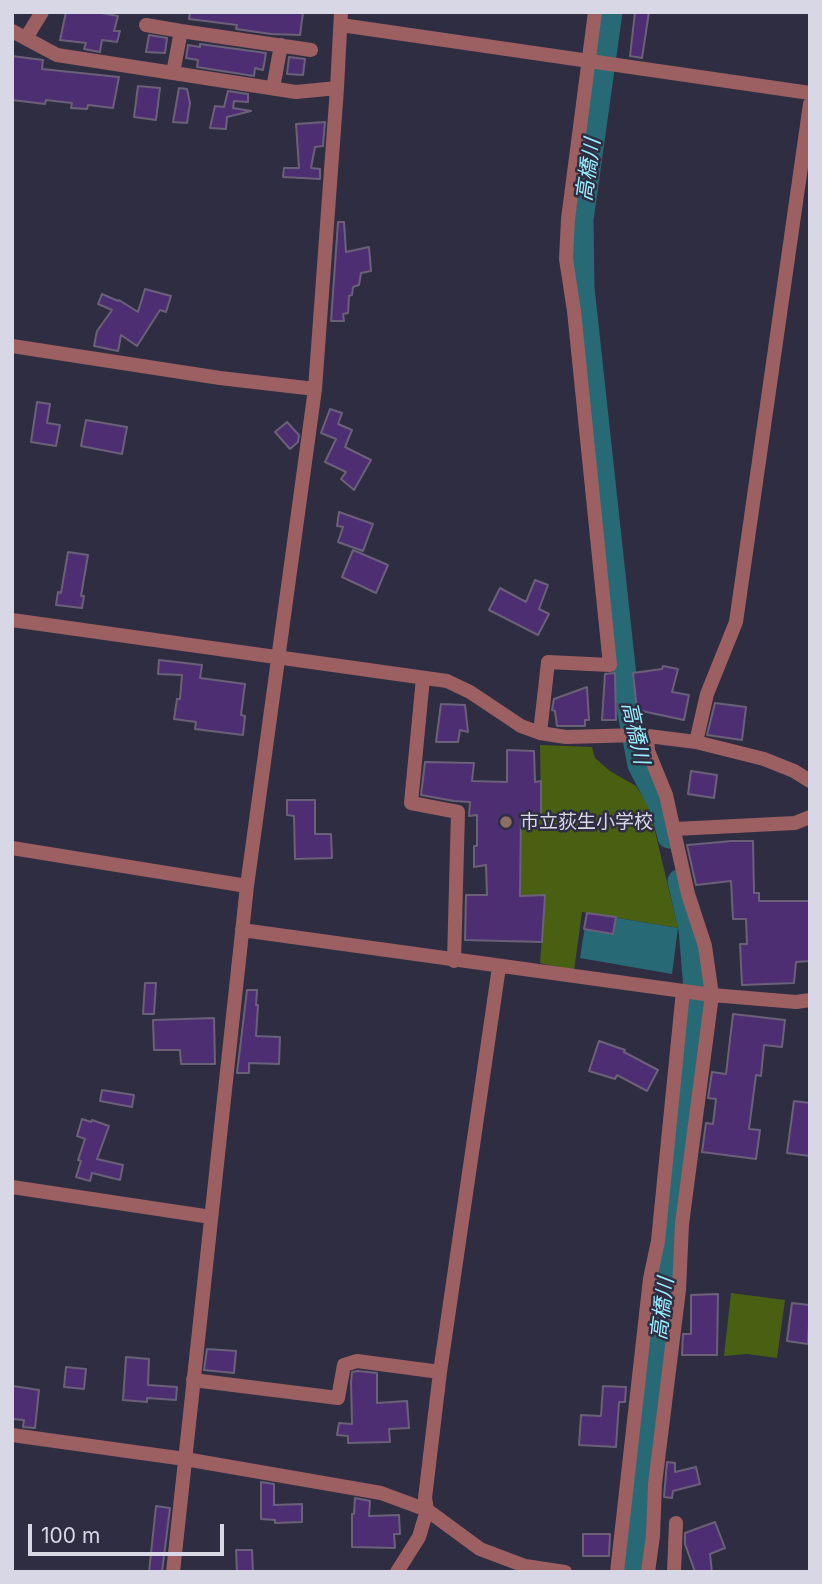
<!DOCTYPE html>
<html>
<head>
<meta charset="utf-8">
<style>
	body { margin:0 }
	#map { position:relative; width:822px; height:1584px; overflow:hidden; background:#2f2d42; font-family:Inter,sans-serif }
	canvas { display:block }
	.frame { position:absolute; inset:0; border:14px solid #d8d7e5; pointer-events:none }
	.scale { position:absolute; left:28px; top:1524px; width:196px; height:32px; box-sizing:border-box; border:4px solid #d8d7e5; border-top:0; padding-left:9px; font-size:21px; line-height:24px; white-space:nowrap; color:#d8d7e5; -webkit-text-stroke:5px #2f2d42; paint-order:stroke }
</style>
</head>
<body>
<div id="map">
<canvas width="822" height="1584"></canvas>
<div class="frame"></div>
<div class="scale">100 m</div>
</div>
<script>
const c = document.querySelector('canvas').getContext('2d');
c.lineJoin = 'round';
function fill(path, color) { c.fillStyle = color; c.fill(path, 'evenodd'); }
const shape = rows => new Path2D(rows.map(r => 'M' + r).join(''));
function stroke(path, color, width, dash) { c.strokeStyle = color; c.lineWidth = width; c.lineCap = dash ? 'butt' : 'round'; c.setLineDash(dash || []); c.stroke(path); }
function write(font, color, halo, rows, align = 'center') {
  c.font = font + ' Inter,"Noto Sans JP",sans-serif'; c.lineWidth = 5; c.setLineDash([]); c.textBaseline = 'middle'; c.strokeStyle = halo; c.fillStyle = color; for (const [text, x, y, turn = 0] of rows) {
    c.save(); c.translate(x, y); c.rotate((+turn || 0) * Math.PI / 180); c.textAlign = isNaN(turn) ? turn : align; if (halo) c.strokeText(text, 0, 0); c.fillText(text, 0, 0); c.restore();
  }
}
fill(shape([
	[540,745,592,747,595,758,610,771,636,786,649,806,678,928,582,912,574,971,540,963,545,896,520,896,521,816,541,816],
	[731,1293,785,1300,777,1358,747,1354,724,1356]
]), '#495f12');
fill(shape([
	[587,913,678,928,672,974,580,958]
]), '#276a75');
stroke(shape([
	[611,12,582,220,583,288,629,713,639,765,662,809,669,837],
	[633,1572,697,1012,690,929,679,881]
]), '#276a75', 23);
const building = shape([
	[66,12,96,12,118,16,114,31,120,31,117,42,102,40,100,52,84,49,86,43,60,40,66,12],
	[190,12,282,12,303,13,300,35,271,34,236,29,237,25,189,19,190,12],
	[635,12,649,12,642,58,630,56,635,12],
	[149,35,167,38,165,53,146,52,149,35],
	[200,44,266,53,263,70,255,68,254,76,197,67,198,60,186,58,188,45,200,47,200,44],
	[12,56,43,60,42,69,119,77,113,108,88,105,87,109,71,108,72,103,46,100,45,104,12,100,12,56],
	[289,57,305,59,303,75,287,74,289,57],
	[138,86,160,88,156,120,134,117,138,86],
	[179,88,187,89,190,103,187,123,173,122,179,88],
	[228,91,248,94,248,102,234,101,233,108,251,111,227,117,226,129,210,128,215,106,224,107,228,91],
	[325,122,323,146,315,147,311,168,320,169,320,179,283,177,284,168,299,168,296,124,325,122],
	[338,222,344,222,346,252,369,247,371,271,361,273,359,285,353,287,352,295,349,296,348,313,343,314,344,321,331,321,338,222],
	[145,289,171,296,166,312,160,310,137,346,121,335,118,351,94,346,97,331,112,310,98,304,102,294,118,301,119,300,138,312,145,289],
	[37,402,50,404,47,423,60,425,56,446,31,442,37,402],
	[330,409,342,413,338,424,352,430,345,447,371,460,354,490,341,479,346,472,325,462,336,439,321,433,330,409],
	[86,420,127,427,122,454,81,446,86,420],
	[287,422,299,435,298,442,290,449,275,432,287,422],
	[339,512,373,524,363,551,338,542,343,527,337,526,339,512],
	[353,550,388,565,376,593,342,577,353,550],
	[68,552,88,555,81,596,84,596,82,608,56,605,58,592,61,593,68,552],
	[535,580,548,585,539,609,549,614,538,635,489,610,500,588,526,602,535,580],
	[159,660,202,665,200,678,245,684,241,715,245,716,243,735,195,729,196,722,174,719,177,699,180,699,182,675,158,674,159,660],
	[663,666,678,669,672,692,689,695,684,720,637,710,633,673,662,669,663,666],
	[615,673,616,720,602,720,605,674,615,673],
	[587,687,589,720,585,720,585,726,557,726,555,711,552,710,554,699,587,687],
	[715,703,746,707,742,740,707,735,715,703],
	[441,704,465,705,468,732,460,730,458,742,436,742,441,704],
	[507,750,534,751,535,782,541,781,541,816,521,816,520,896,545,895,542,942,465,940,466,895,487,895,486,865,474,867,474,846,477,846,477,815,469,816,470,802,454,801,421,795,425,762,474,763,472,781,507,782,507,750],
	[691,771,717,775,714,798,688,794,691,771],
	[287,800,315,800,315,834,331,834,332,858,295,859,294,816,287,815,287,800],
	[732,841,753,841,754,893,759,893,759,901,810,901,810,961,796,962,794,983,742,985,740,944,747,944,746,919,733,919,731,881,696,885,687,845,732,841],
	[587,913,616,917,613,934,584,929,587,913],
	[145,983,156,983,154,1014,143,1014,145,983],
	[247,990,257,990,256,1005,258,1005,256,1036,280,1037,279,1064,249,1063,249,1073,237,1073,247,990],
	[733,1014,785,1020,782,1047,764,1045,761,1076,756,1075,749,1129,760,1130,756,1159,702,1152,706,1123,713,1124,716,1099,708,1098,712,1072,726,1074,733,1014],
	[214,1018,215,1064,181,1064,180,1050,154,1050,153,1020,214,1018],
	[599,1041,625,1050,624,1052,658,1070,647,1091,617,1075,615,1079,589,1071,599,1041],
	[102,1090,134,1095,132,1107,100,1101,102,1090],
	[794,1101,810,1103,810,1156,787,1153,794,1101],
	[82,1119,91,1122,92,1120,109,1126,97,1159,123,1165,120,1180,92,1173,90,1181,76,1177,81,1161,78,1160,85,1139,77,1136,82,1119],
	[718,1294,717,1355,682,1355,683,1334,691,1334,691,1295,718,1294],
	[792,1303,810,1305,808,1344,787,1341,792,1303],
	[207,1349,236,1351,234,1373,204,1370,207,1349],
	[126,1357,149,1359,148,1385,177,1387,176,1400,147,1398,147,1402,123,1400,126,1357],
	[66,1367,86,1369,84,1389,64,1387,66,1367],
	[358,1371,377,1373,377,1403,407,1401,409,1428,389,1429,390,1442,348,1443,348,1436,337,1435,339,1423,352,1424,351,1382,352,1372,358,1371],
	[13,1386,39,1390,35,1428,23,1427,24,1420,12,1419,13,1386],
	[603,1386,626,1387,625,1402,619,1402,616,1447,579,1445,581,1415,601,1416,603,1386],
	[667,1462,675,1463,675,1472,696,1467,700,1484,673,1491,672,1498,664,1497,667,1462],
	[261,1482,274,1484,274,1505,302,1504,302,1522,275,1523,275,1520,261,1519,261,1482],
	[355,1498,370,1501,369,1516,399,1515,400,1534,394,1534,395,1548,352,1547,352,1514,354,1514,355,1498],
	[156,1506,170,1508,162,1572,149,1572,156,1506],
	[715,1522,725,1548,710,1554,712,1572,695,1572,685,1544,685,1533,715,1522],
	[583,1534,610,1534,609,1556,583,1556,583,1534],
	[236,1550,252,1550,253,1572,237,1572,236,1550]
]);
fill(building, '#4e2e72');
stroke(building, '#6a6178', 2);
stroke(shape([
	[146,25,181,31],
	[341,25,810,93],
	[12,31,57,55,296,92,337,88],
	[26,38,42,12],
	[173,73,181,31,311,50],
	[273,88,281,45],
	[12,346,220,378,315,389],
	[12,620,447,681,470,692,521,726,540,733,566,737,640,735,696,742,764,759,794,771,810,781],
	[423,678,411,803,458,812,454,961],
	[540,733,548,662,610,665,574,311,566,259,568,219,595,12],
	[647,736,648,751,666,795,688,894,705,946,712,995,682,1224,679,1290,655,1484,653,1536,648,1572],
	[696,742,707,694,736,622,810,104],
	[675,829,795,823,810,817],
	[12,848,247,886],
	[242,930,712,995,796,1002,810,1000],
	[12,1187,211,1217],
	[193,1380,338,1398,344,1365,357,1361,440,1372],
	[12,1435,185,1459,381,1493,427,1510,480,1549,525,1566,565,1572],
	[173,1572,247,886,315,389,337,88,341,12],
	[397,1572,419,1537,427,1510,425,1498,440,1372,499,967],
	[617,1572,650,1279,658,1241,683,991],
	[674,1572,676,1523]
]), '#9c6062', 14);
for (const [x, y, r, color] of [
	[506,822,7,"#8d6e63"]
]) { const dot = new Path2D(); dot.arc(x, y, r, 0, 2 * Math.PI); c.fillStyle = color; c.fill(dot); stroke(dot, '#2f2d42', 2.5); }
write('19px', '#d8d7e5', '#2f2d42', [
	["市立荻生小学校",520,822]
], 'left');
write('italic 21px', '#97eefe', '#2f2d42', [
	["高橋川",589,170,-82],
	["高橋川",635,733,78],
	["高橋川",663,1309,-83]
]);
</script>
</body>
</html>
